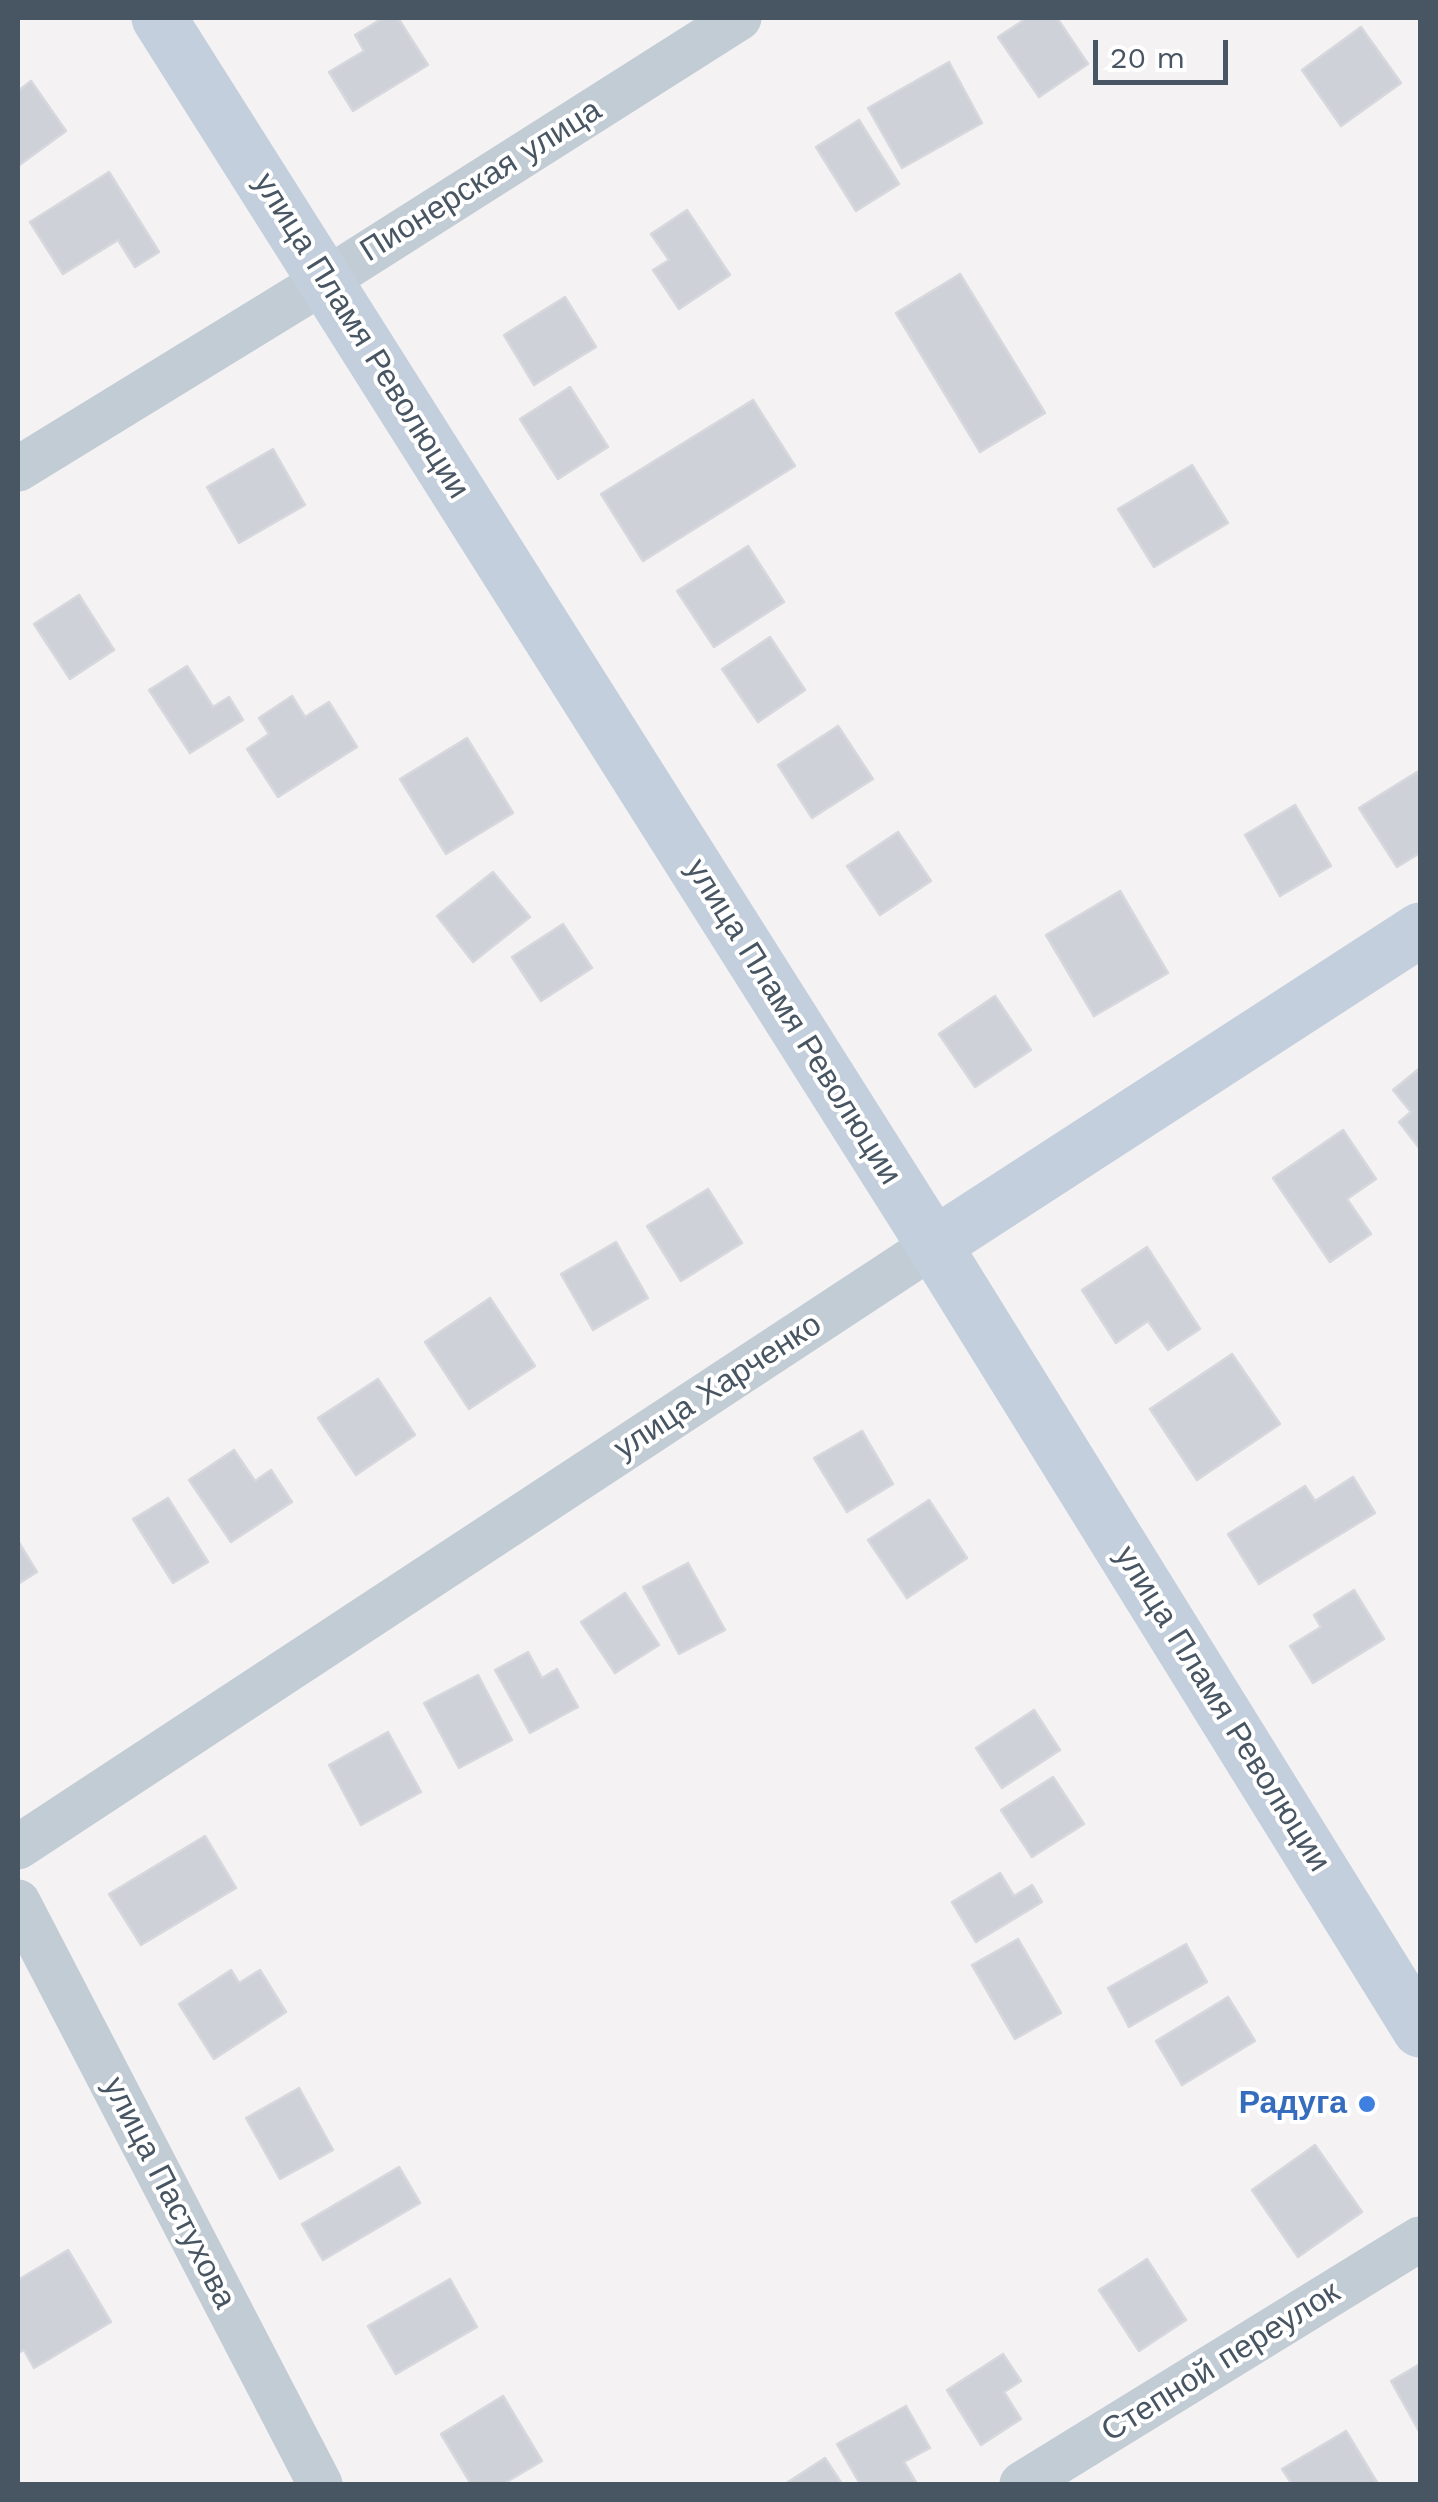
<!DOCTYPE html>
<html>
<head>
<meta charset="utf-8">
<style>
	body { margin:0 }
	#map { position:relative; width:1438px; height:2502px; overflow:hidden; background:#f4f2f2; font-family:"Work Sans",sans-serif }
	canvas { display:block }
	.frame { position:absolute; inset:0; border:20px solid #485562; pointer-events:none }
	.scale { position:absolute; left:1093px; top:40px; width:135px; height:45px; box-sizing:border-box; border:5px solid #485562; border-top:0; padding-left:12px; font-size:30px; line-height:35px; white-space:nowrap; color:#485562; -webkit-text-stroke:8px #fff; paint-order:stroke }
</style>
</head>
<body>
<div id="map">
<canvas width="1438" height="2502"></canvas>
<div class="frame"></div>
<div class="scale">20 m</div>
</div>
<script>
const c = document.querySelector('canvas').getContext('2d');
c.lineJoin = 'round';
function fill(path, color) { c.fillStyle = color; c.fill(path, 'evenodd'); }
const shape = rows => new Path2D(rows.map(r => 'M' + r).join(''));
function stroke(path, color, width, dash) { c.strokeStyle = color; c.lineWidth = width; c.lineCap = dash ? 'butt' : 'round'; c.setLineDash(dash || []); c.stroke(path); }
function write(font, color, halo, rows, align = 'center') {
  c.font = font + ' "Work Sans",sans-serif'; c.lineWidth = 8; c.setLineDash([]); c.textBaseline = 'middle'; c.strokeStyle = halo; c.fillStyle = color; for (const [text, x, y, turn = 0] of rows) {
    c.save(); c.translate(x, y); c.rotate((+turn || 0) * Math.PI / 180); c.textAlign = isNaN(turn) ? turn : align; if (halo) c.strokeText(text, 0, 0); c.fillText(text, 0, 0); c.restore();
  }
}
const building = shape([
	[383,18,398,18,428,65,353,111,329,72,364,51,355,35,383,18],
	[1027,18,1057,18,1088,64,1039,97,998,37,1027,18],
	[1361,27,1401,83,1341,126,1302,70,1361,27],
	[949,62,982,123,902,168,868,108,949,62],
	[31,81,66,131,18,166,18,91,31,81],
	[859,120,899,184,856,211,816,147,859,120],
	[109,172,159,252,135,267,118,240,63,274,30,222,109,172],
	[687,210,730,275,679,309,653,270,669,260,651,234,687,210],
	[960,274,1045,413,980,452,896,313,960,274],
	[565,297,596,347,534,385,504,335,565,297],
	[570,387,608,447,558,479,520,419,570,387],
	[753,400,795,466,643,561,601,494,753,400],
	[273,449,305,505,239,543,207,487,273,449],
	[1192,465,1228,523,1154,567,1118,509,1192,465],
	[748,546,784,602,714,647,677,591,748,546],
	[79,595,114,650,70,679,34,624,79,595],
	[770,637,805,690,758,722,722,669,770,637],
	[187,666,213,707,229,697,243,720,190,753,149,690,187,666],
	[292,696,305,717,329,702,357,747,278,797,247,749,269,734,259,718,292,696],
	[838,726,873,779,812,818,778,765,838,726],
	[467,738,513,813,446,854,400,779,467,738],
	[1417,772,1420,777,1420,853,1397,867,1359,808,1417,772],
	[1295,805,1331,866,1280,896,1245,835,1295,805],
	[898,832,931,881,880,915,847,866,898,832],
	[493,872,530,917,473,962,437,916,493,872],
	[1120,891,1168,973,1094,1016,1046,935,1120,891],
	[563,924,592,968,541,1001,512,957,563,924],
	[995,996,1031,1050,975,1087,939,1034,995,996],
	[1420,1068,1420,1149,1399,1122,1411,1112,1393,1090,1420,1068],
	[1343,1130,1376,1179,1347,1199,1371,1234,1330,1262,1273,1178,1343,1130],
	[708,1189,742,1243,681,1281,647,1226,708,1189],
	[616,1242,648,1298,593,1330,561,1274,616,1242],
	[1147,1247,1200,1329,1168,1350,1148,1321,1116,1343,1082,1290,1147,1247],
	[490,1298,535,1366,469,1409,425,1342,490,1298],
	[1232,1354,1280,1424,1197,1480,1150,1409,1232,1354],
	[378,1379,415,1435,356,1475,318,1418,378,1379],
	[862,1431,893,1484,847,1512,814,1458,862,1431],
	[234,1450,255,1481,271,1470,292,1502,231,1542,189,1480,234,1450],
	[1353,1477,1375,1513,1259,1584,1228,1534,1305,1486,1315,1501,1353,1477],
	[168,1498,208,1562,173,1583,133,1519,168,1498],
	[929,1500,967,1558,907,1598,868,1540,929,1500],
	[18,1541,37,1572,18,1584,18,1541],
	[688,1563,725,1630,679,1654,643,1587,688,1563],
	[1354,1590,1384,1639,1313,1683,1290,1646,1321,1627,1314,1615,1354,1590],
	[625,1593,659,1645,615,1673,581,1622,625,1593],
	[528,1652,542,1678,557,1669,578,1707,530,1733,495,1670,528,1652],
	[478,1675,512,1740,459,1768,424,1703,478,1675],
	[1034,1710,1060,1750,1002,1788,976,1748,1034,1710],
	[388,1732,421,1792,361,1825,329,1765,388,1732],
	[1053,1777,1084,1824,1032,1857,1001,1810,1053,1777],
	[205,1836,236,1888,141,1945,109,1894,205,1836],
	[1000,1873,1014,1896,1032,1885,1042,1902,976,1942,952,1902,1000,1873],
	[1018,1939,1061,2013,1015,2039,972,1965,1018,1939],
	[1186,1944,1207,1982,1129,2027,1108,1988,1186,1944],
	[231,1970,239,1983,260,1970,286,2012,214,2059,179,2004,231,1970],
	[1228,1997,1255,2041,1182,2085,1156,2041,1228,1997],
	[299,2088,333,2150,280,2179,246,2118,299,2088],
	[1315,2145,1362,2212,1298,2257,1252,2190,1315,2145],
	[399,2167,420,2203,323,2260,302,2224,399,2167],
	[68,2250,111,2322,34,2368,24,2350,18,2353,18,2280,68,2250],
	[1147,2259,1186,2320,1139,2351,1099,2290,1147,2259],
	[450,2279,477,2327,396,2374,368,2326,450,2279],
	[1003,2354,1021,2381,1004,2392,1021,2419,981,2445,947,2390,1003,2354],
	[1420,2364,1420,2433,1391,2381,1420,2364],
	[503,2396,542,2461,503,2484,471,2484,441,2434,503,2396],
	[906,2406,930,2448,904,2462,917,2484,860,2484,837,2444,906,2406],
	[1346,2431,1378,2484,1292,2484,1282,2469,1346,2431],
	[825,2458,842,2484,785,2484,825,2458]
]);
fill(building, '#ced1d8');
stroke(building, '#d6d8de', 2.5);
stroke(shape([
	[18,469,326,280,739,18],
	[18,1847,934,1245],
	[18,1902,320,2484],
	[1022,2484,1420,2239]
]), '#c2ccd5', 45);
stroke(shape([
	[159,18,934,1245,1420,2030],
	[934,1245,1420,930]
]), '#c3cfdc', 55);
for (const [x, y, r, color] of [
	[1367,2104,10,"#3f7fe0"]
]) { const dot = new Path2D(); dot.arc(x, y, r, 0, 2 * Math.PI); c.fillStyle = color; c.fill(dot); stroke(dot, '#fff', 4); }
write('32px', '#485562', '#fff', [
	["Пионерская улица",481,181,-32],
	["улица Пламя Революции",361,336,58],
	["улица Пламя Революции",793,1022,58],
	["улица Харченко",718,1387,-33],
	["улица Пламя Революции",1222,1709,58],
	["улица Пастухова",169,2193,63],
	["Степной переулок",1221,2362,-32]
]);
write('bold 32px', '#366cbe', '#fff', [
	["Радуга",1347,2104]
], 'right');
</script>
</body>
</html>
